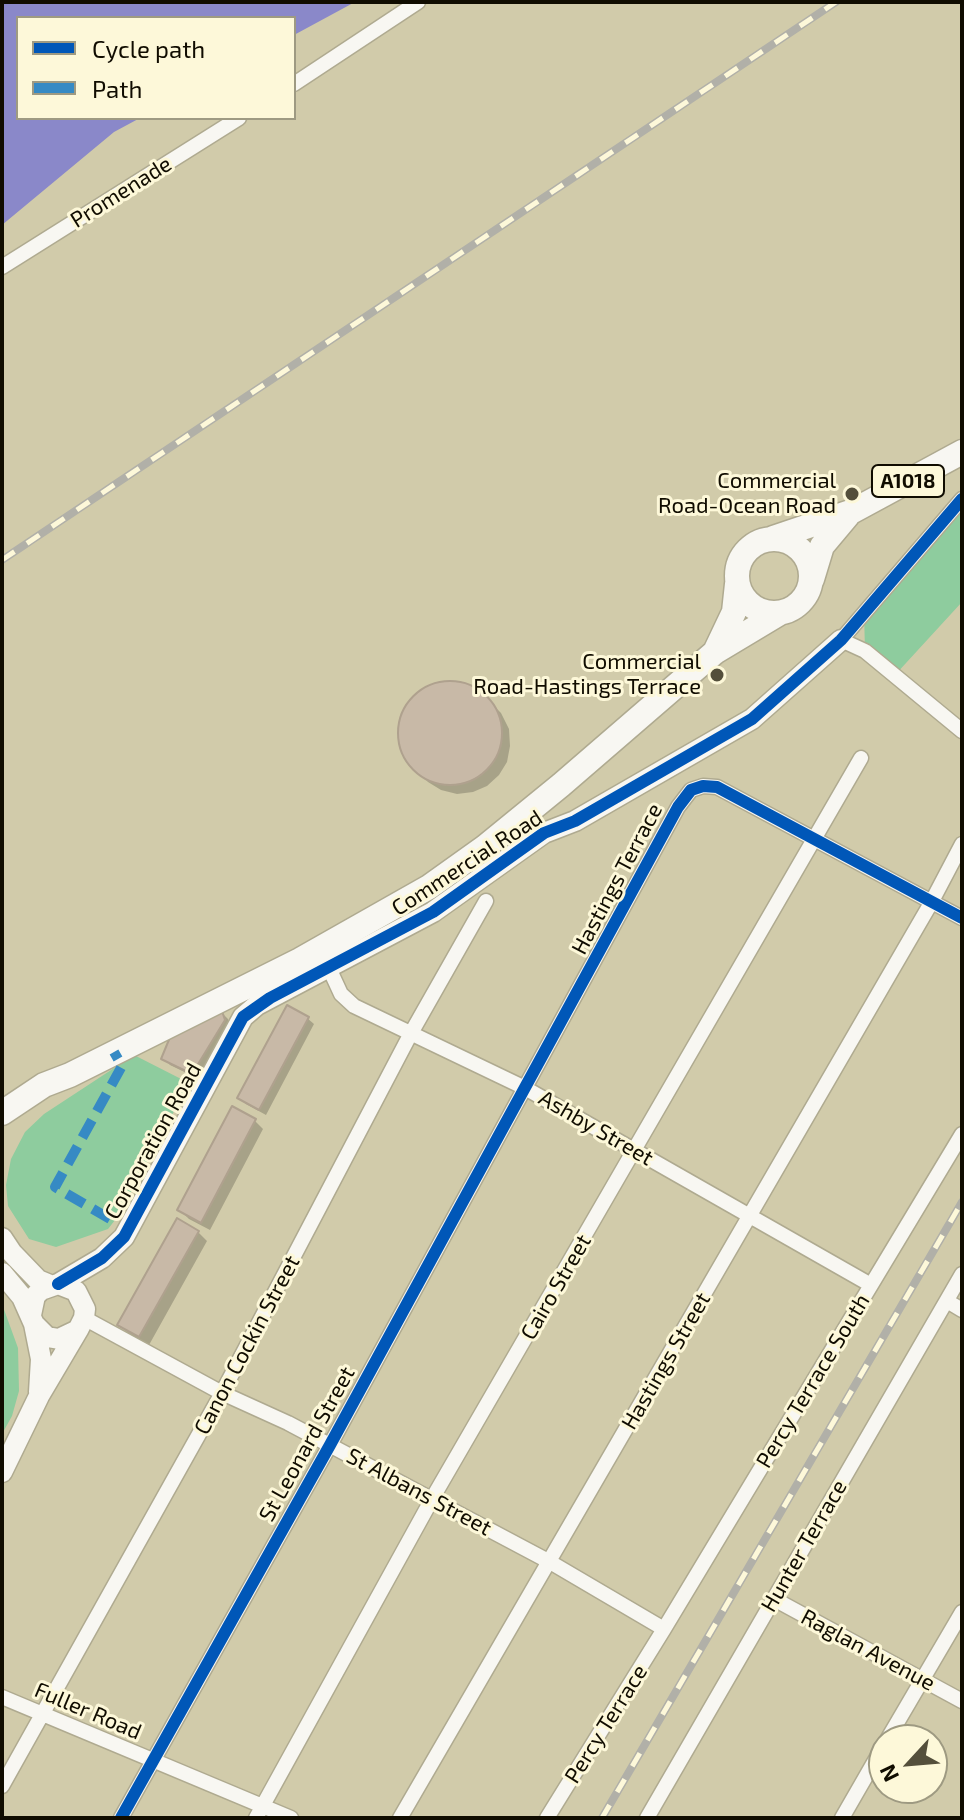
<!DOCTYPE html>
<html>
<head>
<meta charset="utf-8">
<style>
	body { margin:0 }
	#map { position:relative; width:964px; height:1820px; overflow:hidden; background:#d1cbaa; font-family:"Exo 2",sans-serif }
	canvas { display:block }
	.frame { position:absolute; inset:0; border:4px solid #100c00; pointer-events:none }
	.legend { position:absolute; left:16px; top:16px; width:280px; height:104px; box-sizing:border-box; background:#fdf8d9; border:2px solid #9e9a82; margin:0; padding:10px 14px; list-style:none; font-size:24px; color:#100c00 }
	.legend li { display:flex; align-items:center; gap:16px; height:40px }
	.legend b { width:40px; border:2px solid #9e9a82 }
	.north { position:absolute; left:868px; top:1724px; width:80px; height:80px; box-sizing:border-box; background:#fdf8d9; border:2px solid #9e9a82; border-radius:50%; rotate:244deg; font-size:22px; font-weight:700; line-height:32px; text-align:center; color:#100c00 }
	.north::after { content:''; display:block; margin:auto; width:28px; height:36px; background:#544f3b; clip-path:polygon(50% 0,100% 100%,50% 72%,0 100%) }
</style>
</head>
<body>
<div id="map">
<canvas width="964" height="1820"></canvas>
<div class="frame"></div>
<ul class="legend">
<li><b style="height:10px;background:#0057b8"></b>Cycle path</li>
<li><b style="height:10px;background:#368ac4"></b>Path</li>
</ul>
<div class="north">N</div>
</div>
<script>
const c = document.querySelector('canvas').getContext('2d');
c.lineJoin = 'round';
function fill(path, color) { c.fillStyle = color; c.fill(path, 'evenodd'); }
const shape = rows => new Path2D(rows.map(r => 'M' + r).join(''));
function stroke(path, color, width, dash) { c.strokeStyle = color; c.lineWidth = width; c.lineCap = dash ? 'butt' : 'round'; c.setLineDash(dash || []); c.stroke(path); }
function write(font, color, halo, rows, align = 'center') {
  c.font = font + ' "Exo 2",sans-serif'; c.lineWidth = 6; c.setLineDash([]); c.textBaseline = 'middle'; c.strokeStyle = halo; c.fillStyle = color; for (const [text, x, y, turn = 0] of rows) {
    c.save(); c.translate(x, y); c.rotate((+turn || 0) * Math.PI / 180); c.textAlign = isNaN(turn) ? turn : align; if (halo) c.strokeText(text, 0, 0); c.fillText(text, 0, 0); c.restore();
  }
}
fill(shape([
	[962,499,962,602,895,675,865,651,864,613],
	[134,1055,189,1083,119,1215,108,1229,56,1247,29,1239,8,1206,6,1185,11,1159,25,1132,44,1114],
	[2,1304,18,1348,19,1391,12,1416,2,1434]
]), '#8ecc9e');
fill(shape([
	[2,2,355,2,294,35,294,18,18,18,18,118,140,118,114,132,2,225]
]), '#8a88c9');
fill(shape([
	[445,682,463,684,479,691,501,713,509,729,510,746,507,762,499,775,487,786,473,792,457,794,441,790,428,782,407,761,400,745,399,727,404,710,414,696,429,686],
	[221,1012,228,1019,230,1028,199,1079,170,1065,164,1058],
	[307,1018,314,1024,266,1115,246,1104,240,1098],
	[255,1121,263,1129,210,1230,189,1219,180,1210],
	[178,1221,198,1232,207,1241,149,1345,128,1333,119,1324]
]), '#0003');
const building = shape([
	'398 733a52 52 0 1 1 104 0a52 52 0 1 1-104 0Z',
	[287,1005,309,1017,259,1110,237,1098,287,1005],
	[222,1011,225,1020,192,1074,161,1059,173,1030,222,1011],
	[232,1106,256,1119,201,1223,177,1210,232,1106],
	[177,1218,199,1231,139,1337,117,1325,177,1218]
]);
fill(building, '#c8b9a7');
stroke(building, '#afa18e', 2);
const street = shape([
	[294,84,418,2],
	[2,267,239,118],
	[962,499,841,640,865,651,962,731],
	[329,968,341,994,354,1006,525,1088,871,1285],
	[947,1301,962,1310],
	[84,1318,222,1393,288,1423,550,1562,664,1629],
	[774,1599,962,1701],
	[2,1697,291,1818],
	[887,1740,962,1612],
	[2,1786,222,1393,410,1035,486,901],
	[121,1818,330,1445,678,807,691,790,703,786,717,787,962,918],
	[256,1818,432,1499,861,758],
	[400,1818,931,903,962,844],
	[547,1818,664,1629,962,1134],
	[647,1818,962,1274],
	[842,1818,884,1745]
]);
const secondary = shape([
	[2,1238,12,1253,38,1280,50,1285],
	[2,1273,22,1297,34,1324,47,1337,59,1339,78,1330,84,1318,85,1309,76,1291,58,1284,41,1290,35,1296,31,1315],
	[58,1284,102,1258,124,1237,243,1017,257,1005,433,912,544,833,575,821,752,719,841,640],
	[34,1324,41,1359,39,1392],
	[2,1472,39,1396,78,1330]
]);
const highway = shape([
	[773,538,853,511,962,452],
	'737 576a37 37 0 1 1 74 0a37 37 0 1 1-74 0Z',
	[812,579,822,546,848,515],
	[715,652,734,612,737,584],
	[2,1113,44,1085,70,1075,300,960,429,887,485,847,561,785,715,652,780,613]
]);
stroke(street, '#afaa90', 17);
stroke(secondary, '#afaa90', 23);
stroke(highway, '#afaa90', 27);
stroke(street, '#f8f7f2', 14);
stroke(secondary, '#f8f7f2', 20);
stroke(highway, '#f8f7f2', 24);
const rail = shape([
	[2,560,836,2],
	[602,1818,962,1202]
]);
stroke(rail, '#b1b0a8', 8);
stroke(rail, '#fdf8d9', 5, [15]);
stroke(shape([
	[110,1219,55,1187,122,1066,114,1052]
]), '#368ac4', 10, [20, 10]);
stroke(shape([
	[58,1284,102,1258,124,1237,243,1017,270,998,433,912,544,833,575,821,752,719,841,640,962,499],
	[121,1818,330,1445,678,807,691,790,703,786,717,787,962,918]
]), '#0057b8', 12);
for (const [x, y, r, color] of [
	[852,494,8,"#544f3b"],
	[717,675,8,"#544f3b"]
]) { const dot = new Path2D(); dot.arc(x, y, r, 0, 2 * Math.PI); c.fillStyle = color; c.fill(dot); stroke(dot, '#fdf8d9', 3); }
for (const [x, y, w] of [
	[908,481,72]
]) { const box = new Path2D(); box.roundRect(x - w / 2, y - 16, w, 32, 6); c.fillStyle = '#fdf8d9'; c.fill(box); stroke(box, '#100c00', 2); }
write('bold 20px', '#100c00', null, [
	["A1018",908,481]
]);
write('22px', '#100c00', '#fdf8d9', [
	["Promenade",121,192,-32],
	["Commercial Road",467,863,-33],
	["Hastings Terrace",617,879,-62],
	["Ashby Street",596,1128,30],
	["Corporation Road",153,1141,-61],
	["Cairo Street",556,1287,-60],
	["Canon Cockin Street",247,1345,-62],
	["Hastings Street",666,1361,-60],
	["Percy Terrace South",813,1381,-59],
	["St Leonard Street",307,1444,-61],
	["St Albans Street",419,1492,28],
	["Hunter Terrace",804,1546,-60],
	["Raglan Avenue",868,1650,28],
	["Fuller Road",88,1711,23],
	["Percy Terrace",606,1724,-58]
]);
write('22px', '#100c00', '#fdf8d9', [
	["Commercial",836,481],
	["Road-Ocean Road",836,506],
	["Commercial",701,662],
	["Road-Hastings Terrace",701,687]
], 'right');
</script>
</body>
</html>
